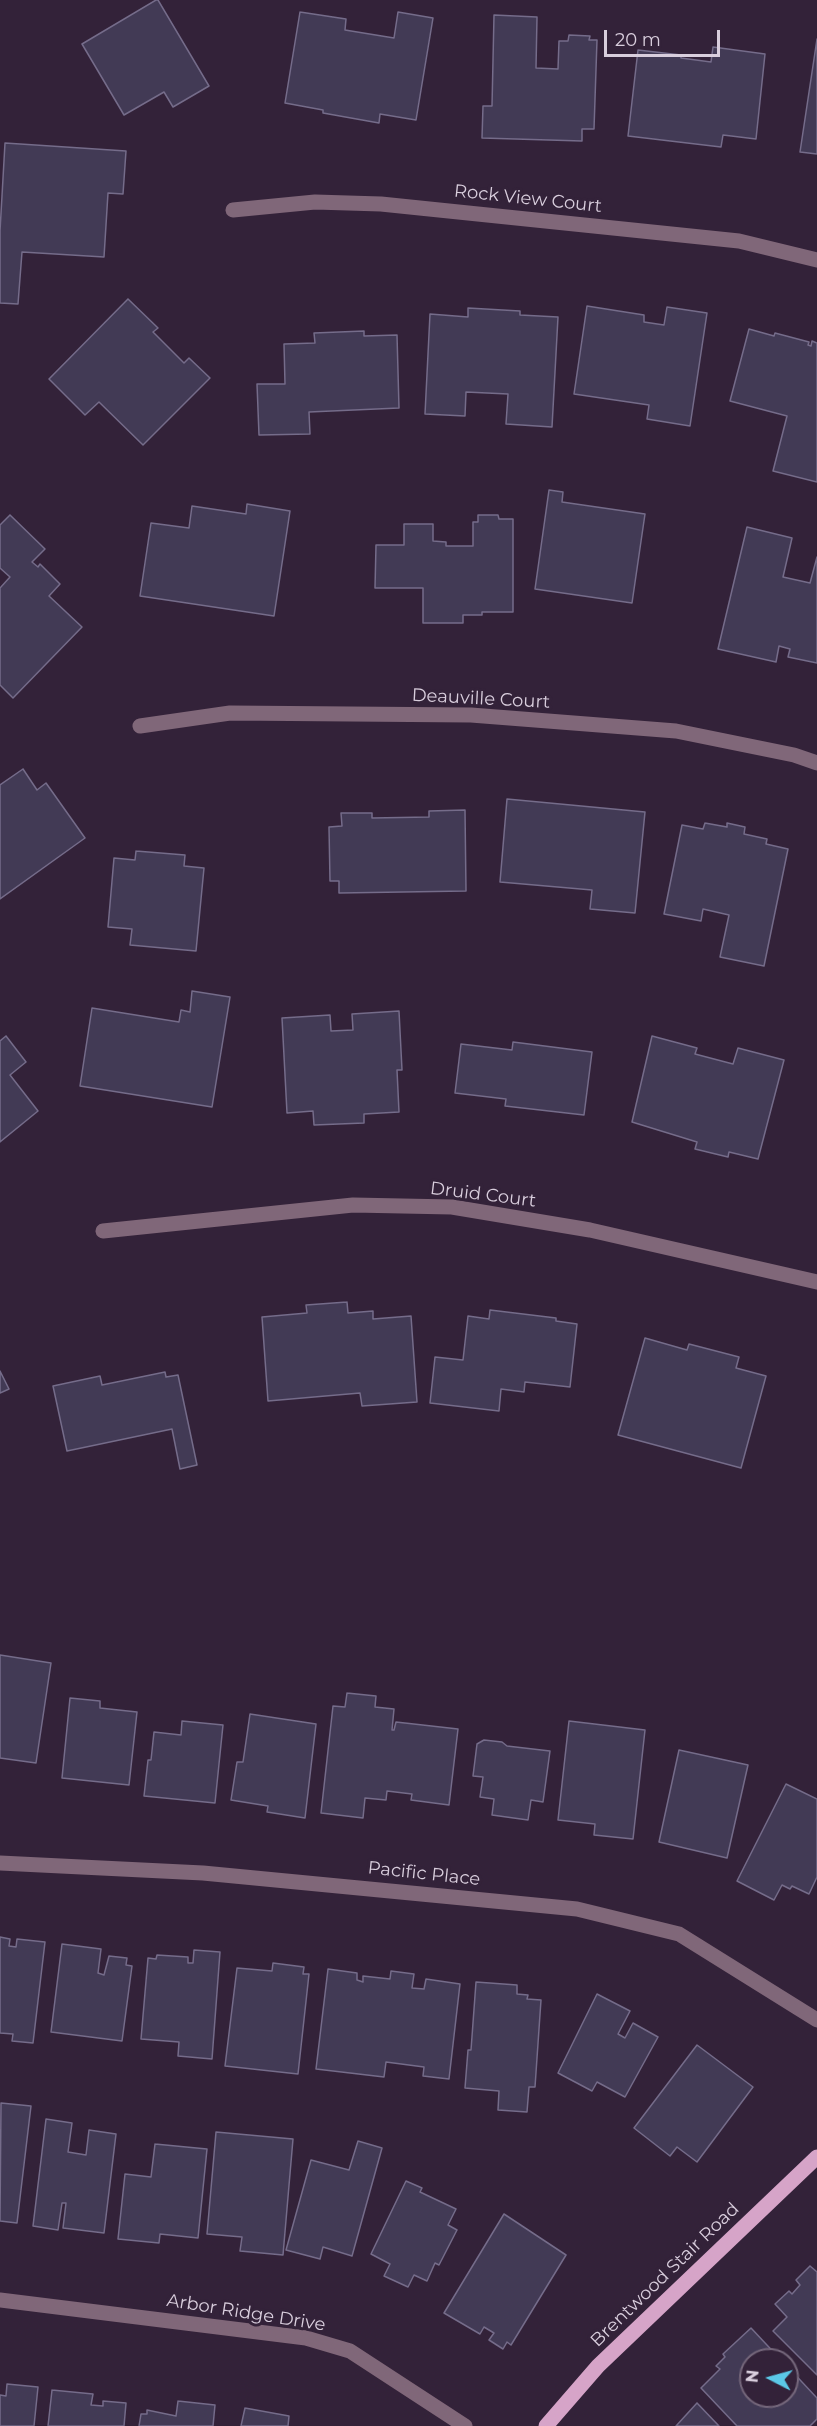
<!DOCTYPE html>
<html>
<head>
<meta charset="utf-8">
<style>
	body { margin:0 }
	#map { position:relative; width:817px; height:2426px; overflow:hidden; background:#332239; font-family:Montserrat,sans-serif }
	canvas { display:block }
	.north { position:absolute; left:739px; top:2348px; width:60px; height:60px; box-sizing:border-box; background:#332239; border:2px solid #75677b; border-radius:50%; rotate:276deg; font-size:16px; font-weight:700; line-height:24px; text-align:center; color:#d9cedd }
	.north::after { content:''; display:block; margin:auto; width:21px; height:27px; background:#5bc8e7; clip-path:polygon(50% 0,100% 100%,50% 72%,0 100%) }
	.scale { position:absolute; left:604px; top:30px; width:116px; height:27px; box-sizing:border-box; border:3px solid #d9cedd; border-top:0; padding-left:8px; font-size:18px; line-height:21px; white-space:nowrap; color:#d9cedd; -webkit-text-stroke:4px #332239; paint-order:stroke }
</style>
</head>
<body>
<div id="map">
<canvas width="817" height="2426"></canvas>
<div class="north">N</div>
<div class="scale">20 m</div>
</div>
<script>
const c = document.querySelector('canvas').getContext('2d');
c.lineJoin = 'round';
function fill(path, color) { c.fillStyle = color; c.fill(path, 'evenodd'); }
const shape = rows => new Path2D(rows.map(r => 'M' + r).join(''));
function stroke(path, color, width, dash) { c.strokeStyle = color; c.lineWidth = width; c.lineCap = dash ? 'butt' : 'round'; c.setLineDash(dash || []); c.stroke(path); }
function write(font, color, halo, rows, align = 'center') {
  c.font = font + ' Montserrat,sans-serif'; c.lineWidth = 6; c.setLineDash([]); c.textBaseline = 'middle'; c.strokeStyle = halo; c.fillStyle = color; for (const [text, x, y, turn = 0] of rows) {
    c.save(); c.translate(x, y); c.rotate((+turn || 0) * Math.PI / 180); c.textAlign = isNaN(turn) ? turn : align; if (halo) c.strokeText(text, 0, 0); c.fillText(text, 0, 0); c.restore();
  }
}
const building = shape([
	[156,0,158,0,209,86,173,107,164,92,124,115,82,44,156,0],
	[300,12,346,19,345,30,394,38,398,12,433,18,416,120,380,114,379,123,323,113,323,110,285,103,300,12],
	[494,15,537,17,536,68,558,69,559,41,568,41,569,35,590,36,589,40,597,40,594,129,582,129,582,141,482,138,483,106,492,106,494,15],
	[817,39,817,154,800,152,817,39],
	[713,47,765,54,756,139,723,135,721,147,628,136,638,50,681,55,681,58,711,62,713,47],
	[5,143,126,151,123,194,108,193,104,257,22,252,18,304,0,303,0,231,5,143],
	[128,299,158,328,153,332,184,363,189,358,210,378,143,445,99,402,85,415,49,379,128,299],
	[587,306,644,315,644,322,664,325,667,307,707,313,690,426,647,419,649,405,574,394,587,306],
	[468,308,520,311,520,315,558,317,552,427,506,424,508,394,466,392,465,416,425,414,430,314,468,317,468,308],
	[749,329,774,336,775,333,809,342,808,345,811,346,812,341,817,343,817,482,773,471,787,416,730,401,749,329],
	[364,331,364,336,397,335,399,408,309,412,310,434,259,435,257,384,285,384,284,344,315,343,314,333,364,331],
	[549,490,563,492,562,502,645,514,632,603,535,589,549,490],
	[247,504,290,511,274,616,140,596,151,523,189,528,192,506,246,514,247,504],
	[10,515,45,549,32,562,38,567,40,564,60,584,49,596,82,627,13,698,0,685,0,588,10,577,0,568,0,525,10,515],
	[478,515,498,515,499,519,513,519,513,612,482,612,482,615,463,615,463,623,423,623,423,588,375,588,376,545,404,545,404,524,433,524,433,541,446,542,446,546,473,546,473,522,478,522,478,515],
	[747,527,792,538,783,577,810,583,817,557,817,663,788,657,790,649,779,646,776,662,718,649,747,527],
	[23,769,37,790,46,783,85,838,0,899,0,785,23,769],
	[507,799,645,812,635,913,590,909,592,890,500,882,507,799],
	[465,810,466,891,339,893,339,881,330,881,329,827,342,826,341,813,372,813,372,818,429,817,429,811,465,810],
	[705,823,727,827,727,823,745,827,744,834,767,839,766,844,788,849,764,966,720,957,729,915,703,909,701,921,664,914,682,825,703,829,705,823],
	[136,851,185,855,184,866,204,868,196,951,130,945,132,929,108,927,114,858,135,860,136,851],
	[192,991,230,997,212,1107,80,1086,92,1008,179,1022,181,1010,190,1012,192,991],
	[399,1011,402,1070,397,1070,399,1112,364,1114,364,1123,314,1125,313,1111,287,1113,282,1018,330,1015,331,1031,353,1030,352,1014,399,1011],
	[6,1036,26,1062,10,1075,38,1111,0,1142,0,1041,6,1036],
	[652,1036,697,1048,695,1054,733,1064,738,1048,784,1060,758,1159,729,1152,728,1157,695,1149,697,1142,632,1122,652,1036],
	[513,1042,592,1052,584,1115,505,1106,506,1099,455,1093,461,1044,512,1050,513,1042],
	[347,1302,348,1313,373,1311,373,1319,411,1316,417,1402,362,1406,360,1393,268,1401,262,1317,307,1313,306,1305,347,1302],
	[490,1310,556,1318,556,1321,577,1324,570,1387,525,1382,524,1392,501,1389,499,1411,430,1403,435,1357,463,1360,468,1316,489,1319,490,1310],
	[645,1338,687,1350,689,1344,739,1357,736,1368,766,1376,741,1468,618,1435,645,1338],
	[0,1371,9,1389,0,1393,0,1371],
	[165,1372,166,1377,178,1375,197,1465,180,1469,172,1429,67,1451,53,1386,100,1376,102,1385,165,1372],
	[0,1655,51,1663,36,1763,0,1758,0,1655],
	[347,1693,376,1696,375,1707,394,1709,392,1730,394,1730,396,1722,458,1729,449,1805,411,1800,412,1794,387,1791,386,1800,365,1798,363,1818,321,1813,333,1706,345,1707,347,1693],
	[70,1698,100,1701,100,1708,137,1712,129,1785,62,1778,70,1698],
	[250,1714,316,1724,305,1818,267,1812,268,1806,231,1800,237,1762,243,1762,250,1714],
	[182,1721,223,1725,215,1803,144,1796,148,1760,151,1760,154,1732,181,1735,182,1721],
	[569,1721,645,1730,633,1839,594,1835,595,1824,558,1820,569,1721],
	[484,1740,502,1742,507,1746,550,1751,543,1802,531,1800,528,1820,492,1815,494,1799,480,1797,483,1777,473,1776,477,1744,484,1740],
	[679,1750,748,1765,727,1858,659,1842,679,1750],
	[786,1784,817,1799,817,1877,809,1894,792,1886,790,1889,782,1885,774,1900,737,1881,786,1784],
	[0,1937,10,1939,9,1946,16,1947,17,1939,45,1942,33,2043,12,2041,13,2034,0,2033,0,1937],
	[62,1944,101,1949,98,1973,104,1975,109,1956,127,1958,126,1965,132,1966,122,2041,51,2032,62,1944],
	[194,1950,220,1952,212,2059,178,2056,179,2042,141,2039,148,1958,156,1959,157,1955,188,1957,188,1963,193,1963,194,1950],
	[273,1963,304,1967,303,1974,309,1974,298,2074,225,2066,237,1968,272,1971,273,1963],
	[328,1969,357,1973,357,1980,363,1982,363,1976,390,1979,391,1971,414,1974,412,1988,424,1989,426,1979,460,1984,449,2079,423,2076,424,2067,386,2062,384,2077,316,2069,328,1969],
	[476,1982,517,1985,517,1994,528,1995,527,1999,541,2000,535,2087,529,2087,527,2112,498,2110,499,2091,465,2088,468,2050,471,2050,476,1982],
	[597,1994,630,2011,618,2034,625,2038,633,2023,658,2037,625,2097,597,2082,592,2091,558,2073,597,1994],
	[697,2045,753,2087,697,2162,677,2147,670,2156,634,2128,697,2045],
	[1,2103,31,2106,17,2223,0,2221,1,2103],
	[46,2119,72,2123,68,2152,86,2155,89,2130,116,2134,104,2233,63,2228,66,2203,62,2203,58,2230,33,2226,46,2119],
	[216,2132,293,2139,283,2255,240,2251,242,2237,207,2234,216,2132],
	[358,2141,382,2148,352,2256,323,2247,320,2259,286,2250,311,2160,349,2170,358,2141],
	[155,2144,207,2149,198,2238,160,2234,159,2243,118,2239,125,2174,151,2177,155,2144],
	[406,2181,422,2188,420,2192,456,2209,448,2225,457,2230,439,2265,435,2263,427,2281,414,2275,408,2287,384,2276,390,2264,371,2254,406,2181],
	[504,2214,566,2255,511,2345,507,2342,503,2349,489,2340,494,2333,484,2327,480,2334,444,2313,504,2214],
	[810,2266,817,2272,817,2375,773,2331,787,2317,775,2304,789,2291,792,2294,800,2285,796,2280,810,2266],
	[751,2328,781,2360,751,2360,751,2396,787,2396,787,2366,817,2398,817,2419,810,2426,737,2426,701,2388,720,2369,716,2366,725,2357,723,2354,751,2328],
	[7,2384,38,2387,34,2426,0,2426,0,2395,6,2396,7,2384],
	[52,2390,93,2394,91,2405,103,2406,103,2401,126,2403,124,2426,48,2426,52,2390],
	[178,2401,215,2405,213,2426,139,2426,141,2414,147,2414,147,2410,176,2416,178,2401],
	[697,2403,719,2426,676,2426,697,2403],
	[245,2408,289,2416,288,2426,241,2426,245,2408]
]);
fill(building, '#423a55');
stroke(building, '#756c8a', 1.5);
stroke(shape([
	[233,210,315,202,381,204,739,241,817,260],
	[140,726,230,713,471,715,676,731,794,755,817,763],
	[103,1231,353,1205,452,1207,590,1230,817,1282],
	[0,1863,203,1873,577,1909,679,1934,817,2020],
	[0,2300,306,2338,350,2351,465,2426]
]), '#806779', 15);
stroke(shape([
	[546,2426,598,2366,817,2157]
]), '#d6a4c8', 15);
write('18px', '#d9cedd', '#332239', [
	["Rock View Court",528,199,6],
	["Deauville Court",481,699,3],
	["Druid Court",483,1195,7],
	["Pacific Place",424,1874,6],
	["Brentwood Stair Road",665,2275,-44],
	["Arbor Ridge Drive",246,2313,9]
]);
</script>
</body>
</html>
